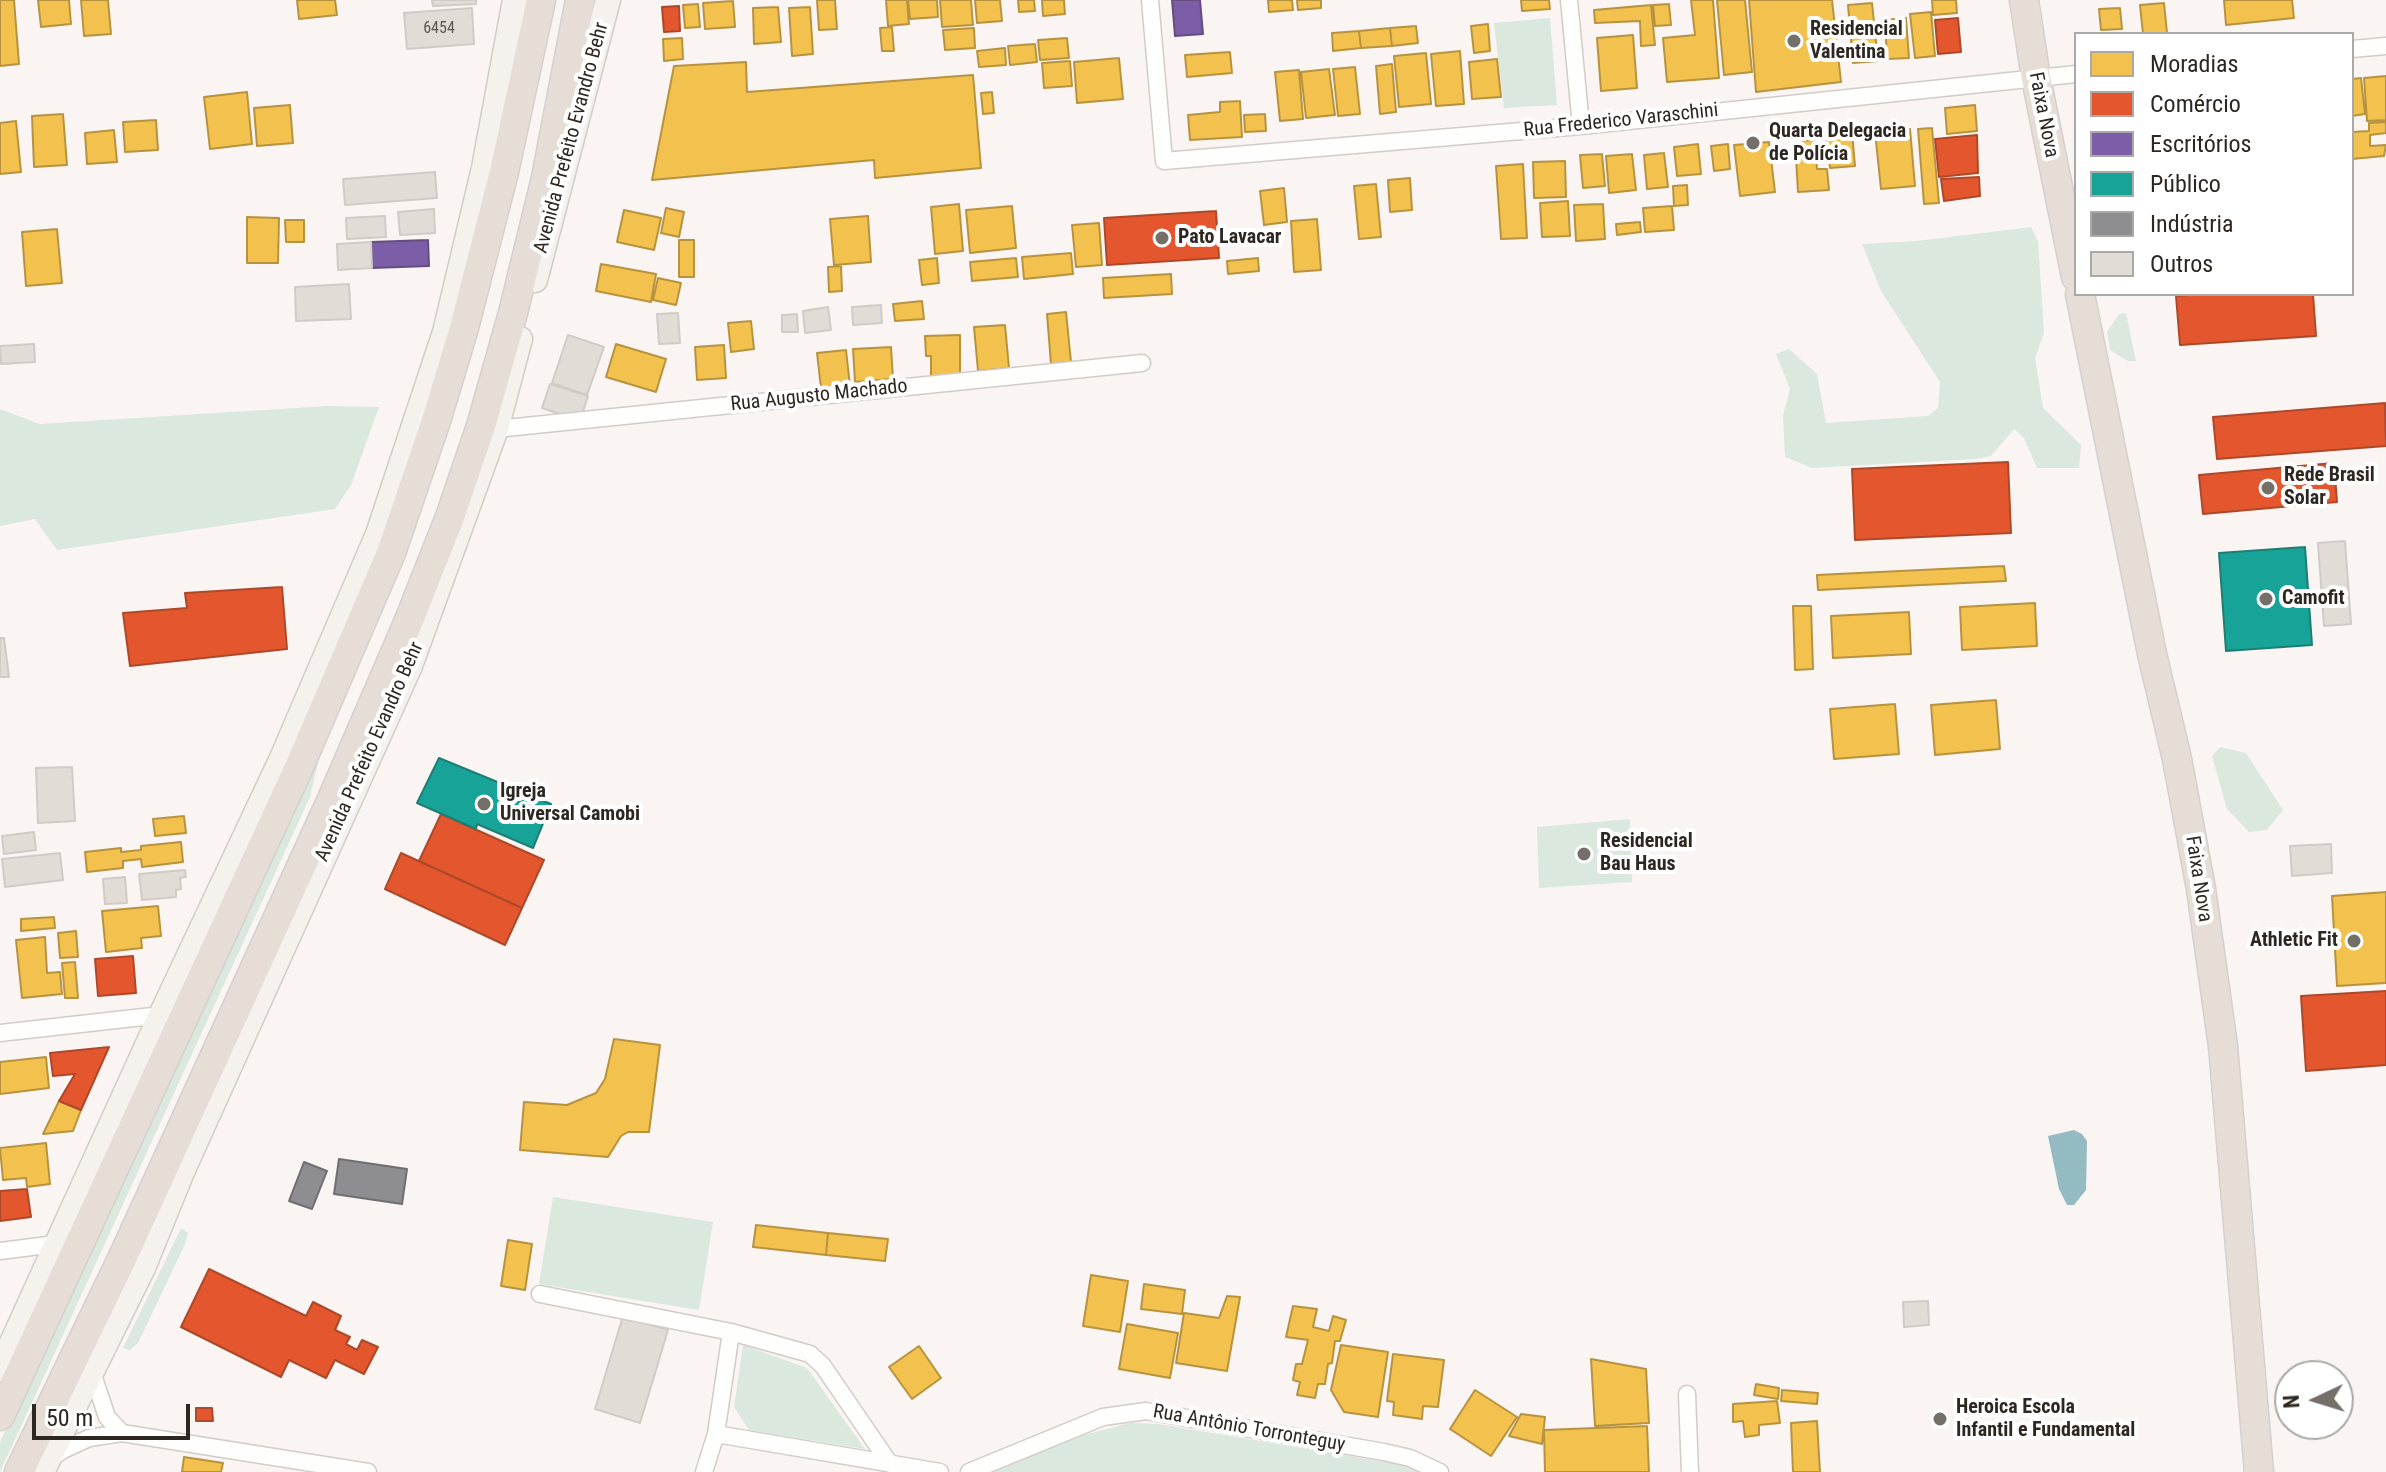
<!DOCTYPE html>
<html>
<head>
<meta charset="utf-8">
<style>
	body { margin:0 }
	#map { position:relative; width:2386px; height:1472px; overflow:hidden; background:#faf5f2; font-family:"Roboto Condensed",sans-serif }
	canvas { display:block }
	.legend { position:absolute; left:2074px; top:32px; width:280px; height:264px; box-sizing:border-box; background:#fff; border:2px solid #aba9a6; margin:0; padding:10px 14px; list-style:none; font-size:24px; color:#2e2721 }
	.legend li { display:flex; align-items:center; gap:16px; height:40px }
	.legend b { width:40px; border:2px solid #aba9a6 }
	.north { position:absolute; left:2274px; top:1360px; width:80px; height:80px; box-sizing:border-box; background:#fff; border:2px solid #aba9a6; border-radius:50%; rotate:266deg; font-size:22px; font-weight:700; line-height:32px; text-align:center; color:#2e2721 }
	.north::after { content:''; display:block; margin:auto; width:28px; height:36px; background:#756f6a; clip-path:polygon(50% 0,100% 100%,50% 72%,0 100%) }
	.scale { position:absolute; left:32px; top:1404px; width:158px; height:36px; box-sizing:border-box; border:4px solid #2e2721; border-top:0; padding-left:10px; font-size:24px; line-height:28px; white-space:nowrap; color:#2e2721; -webkit-text-stroke:6px #fff; paint-order:stroke }
</style>
</head>
<body>
<div id="map">
<canvas width="2386" height="1472"></canvas>
<ul class="legend">
<li><b style="height:22px;background:#f2c14e"></b>Moradias</li>
<li><b style="height:22px;background:#e4572e"></b>Comércio</li>
<li><b style="height:22px;background:#7b5ea7"></b>Escritórios</li>
<li><b style="height:22px;background:#17a398"></b>Público</li>
<li><b style="height:22px;background:#8d8d92"></b>Indústria</li>
<li><b style="height:22px;background:#e2dcd7"></b>Outros</li>
</ul>
<div class="north">N</div>
<div class="scale">50 m</div>
</div>
<script>
const c = document.querySelector('canvas').getContext('2d');
c.lineJoin = 'round';
function fill(path, color) { c.fillStyle = color; c.fill(path, 'evenodd'); }
const shape = rows => new Path2D(rows.map(r => 'M' + r).join(''));
function stroke(path, color, width, dash) { c.strokeStyle = color; c.lineWidth = width; c.lineCap = dash ? 'butt' : 'round'; c.setLineDash(dash || []); c.stroke(path); }
function write(font, color, halo, rows, align = 'center') {
  c.font = font + ' "Roboto Condensed",sans-serif'; c.lineWidth = 8; c.setLineDash([]); c.textBaseline = 'middle'; c.strokeStyle = halo; c.fillStyle = color; for (const [text, x, y, turn = 0] of rows) {
    c.save(); c.translate(x, y); c.rotate((+turn || 0) * Math.PI / 180); c.textAlign = isNaN(turn) ? turn : align; if (halo) c.strokeText(text, 0, 0); c.fillText(text, 0, 0); c.restore();
  }
}
fill(shape([
	[1550,18,1557,105,1504,108,1494,23],
	[2031,227,2038,241,2044,333,2035,358,2043,408,2081,445,2079,468,2037,468,2024,438,2014,429,1991,456,1976,459,1812,468,1785,457,1783,416,1790,389,1776,354,1789,349,1817,374,1826,423,1928,416,1938,408,1940,382,1881,291,1862,244,1917,241],
	[2126,313,2136,361,2128,361,2110,350,2107,332,2119,314],
	[328,406,379,407,351,485,335,509,57,550,35,519,0,526,0,409,40,424],
	[323,741,310,797,0,1472,0,1442],
	[2220,747,2246,753,2283,810,2267,830,2249,832,2227,809,2212,756],
	[1630,819,1632,882,1539,888,1537,827],
	[553,1197,713,1222,699,1310,539,1284],
	[181,1228,188,1233,186,1242,138,1343,130,1350,123,1348],
	[743,1345,807,1368,865,1449,749,1430,734,1407],
	[1130,1423,1158,1424,1399,1464,1418,1472,994,1472,1080,1436]
]), '#dae8de');
fill(shape([
	[2074,1130,2082,1134,2087,1141,2086,1190,2074,1205,2067,1205,2059,1189,2048,1136]
]), '#94bac2');
const homes = shape([
	[0,0,14,0,19,64,0,66,0,0],
	[38,0,69,0,71,24,41,27,38,0],
	[81,0,108,0,111,34,84,36,81,0],
	[297,0,335,0,337,15,299,19,297,0],
	[817,0,835,0,837,29,819,30,817,0],
	[886,0,907,0,909,24,888,26,886,0],
	[908,0,937,0,938,17,910,19,908,0],
	[940,0,971,0,973,25,942,27,940,0],
	[975,0,1000,0,1002,21,977,23,975,0],
	[1018,0,1034,0,1035,11,1019,12,1018,0],
	[1042,0,1064,0,1065,14,1043,16,1042,0],
	[1268,0,1292,0,1293,10,1269,12,1268,0],
	[1297,0,1321,0,1321,8,1298,10,1297,0],
	[1521,0,1549,0,1550,9,1522,11,1521,0],
	[1691,0,1713,0,1719,78,1667,82,1663,38,1695,35,1691,0],
	[1717,0,1745,0,1752,72,1724,75,1717,0],
	[1749,0,1832,0,1841,82,1756,92,1749,0],
	[1932,0,1956,0,1957,13,1933,15,1932,0],
	[2224,0,2292,0,2294,18,2226,25,2224,0],
	[733,1,735,27,705,29,703,3,733,1],
	[1872,3,1878,61,1853,63,1848,5,1872,3],
	[2164,3,2167,33,2143,34,2140,5,2164,3],
	[698,4,700,27,685,28,683,5,698,4],
	[1669,4,1671,25,1655,26,1653,5,1669,4],
	[1651,5,1655,45,1641,46,1640,21,1595,23,1594,10,1651,5],
	[778,7,781,42,754,44,753,8,778,7],
	[810,7,813,54,792,56,789,8,810,7],
	[2120,8,2122,29,2101,30,2099,9,2120,8],
	[1931,12,1935,56,1915,58,1910,14,1931,12],
	[1906,18,1909,58,1887,59,1885,20,1906,18],
	[1488,24,1490,51,1474,53,1471,26,1488,24],
	[1416,26,1418,43,1392,46,1390,28,1416,26],
	[892,27,894,51,882,51,880,28,892,27],
	[974,28,975,48,945,50,943,30,974,28],
	[1390,28,1392,46,1361,48,1359,31,1390,28],
	[1359,31,1361,48,1333,51,1332,33,1359,31],
	[1633,35,1637,88,1601,91,1597,38,1633,35],
	[682,38,683,59,664,61,663,39,682,38],
	[1067,38,1069,58,1040,60,1038,40,1067,38],
	[1035,44,1037,62,1010,65,1008,46,1035,44],
	[1005,48,1006,65,979,67,977,51,1005,48],
	[1460,51,1464,104,1436,106,1431,54,1460,51],
	[1230,52,1232,73,1187,77,1185,55,1230,52],
	[1426,53,1431,104,1399,107,1394,56,1426,53],
	[1119,58,1123,99,1077,103,1074,62,1119,58],
	[1497,59,1501,97,1472,99,1469,62,1497,59],
	[1070,61,1072,86,1044,88,1042,63,1070,61],
	[746,62,747,92,973,75,981,168,875,178,874,160,652,180,674,66,746,62],
	[1392,64,1396,112,1380,114,1376,66,1392,64],
	[1355,67,1360,114,1338,116,1333,69,1355,67],
	[1329,69,1335,115,1306,118,1301,72,1329,69],
	[1299,70,1303,119,1280,121,1275,72,1299,70],
	[2386,76,2386,120,2367,121,2364,78,2386,76],
	[2361,78,2365,114,2352,116,2352,79,2361,78],
	[247,92,252,144,210,149,204,97,247,92],
	[992,92,994,113,983,114,981,93,992,92],
	[1240,101,1242,137,1190,140,1188,115,1220,112,1220,102,1240,101],
	[290,105,293,143,257,146,254,108,290,105],
	[1975,105,1977,131,1947,134,1945,108,1975,105],
	[63,114,67,165,34,167,32,116,63,114],
	[1265,114,1266,131,1245,132,1244,115,1265,114],
	[156,120,158,150,125,152,123,122,156,120],
	[16,121,21,172,0,174,0,123,16,121],
	[2386,122,2386,133,2370,135,2370,146,2386,145,2384,156,2352,159,2352,132,2369,131,2369,123,2386,122],
	[1932,128,1939,203,1924,204,1918,129,1932,128],
	[1910,129,1915,186,1881,189,1875,132,1910,129],
	[114,130,117,162,87,164,85,133,114,130],
	[1852,132,1855,166,1830,168,1826,134,1852,132],
	[1815,140,1817,169,1827,169,1829,190,1798,192,1795,141,1815,140],
	[1769,142,1775,192,1740,196,1734,145,1769,142],
	[1698,144,1701,174,1677,176,1674,147,1698,144],
	[1728,144,1730,169,1714,171,1711,146,1728,144],
	[1664,153,1668,187,1647,189,1644,155,1664,153],
	[1602,154,1605,186,1583,188,1580,155,1602,154],
	[1632,154,1636,190,1609,193,1606,156,1632,154],
	[1565,161,1566,197,1534,198,1533,162,1565,161],
	[1523,164,1527,238,1501,239,1496,166,1523,164],
	[1410,178,1412,210,1390,212,1388,180,1410,178],
	[1376,184,1381,237,1359,239,1354,186,1376,184],
	[1687,185,1688,205,1674,206,1673,186,1687,185],
	[1284,188,1287,222,1264,225,1260,191,1284,188],
	[1568,201,1570,236,1542,237,1540,203,1568,201],
	[959,204,963,251,935,254,931,207,959,204],
	[1603,204,1605,239,1576,241,1574,205,1603,204],
	[1012,206,1016,248,970,253,966,210,1012,206],
	[1672,206,1674,230,1645,232,1643,208,1672,206],
	[666,208,684,212,679,237,661,233,666,208],
	[624,210,661,218,654,250,617,242,624,210],
	[868,216,871,262,834,265,830,219,868,216],
	[247,217,279,218,278,263,247,263,247,217],
	[1317,219,1321,270,1294,272,1291,221,1317,219],
	[285,220,304,220,304,242,286,242,285,220],
	[1640,222,1641,232,1617,235,1616,224,1640,222],
	[1099,223,1102,265,1076,267,1072,225,1099,223],
	[57,229,62,283,26,286,22,232,57,229],
	[679,240,694,240,694,277,679,277,679,240],
	[1071,253,1073,274,1024,279,1022,257,1071,253],
	[937,258,939,283,922,285,919,260,937,258],
	[1016,258,1018,277,972,281,970,262,1016,258],
	[1258,258,1259,271,1228,274,1227,261,1258,258],
	[601,264,656,274,651,302,596,291,601,264],
	[841,266,842,291,829,292,828,267,841,266],
	[1171,274,1172,294,1104,298,1103,278,1171,274],
	[658,278,681,283,676,305,653,300,658,278],
	[922,301,924,319,895,321,893,304,922,301],
	[1066,312,1071,362,1051,364,1047,314,1066,312],
	[751,321,754,349,731,352,728,323,751,321],
	[1005,325,1009,368,978,371,974,327,1005,325],
	[960,335,960,376,931,376,931,356,926,356,925,336,960,335],
	[616,344,666,359,656,392,606,377,616,344],
	[724,345,726,378,697,380,695,347,724,345],
	[891,347,893,379,855,382,853,349,891,347],
	[846,350,850,386,821,388,817,353,846,350],
	[2004,566,2006,581,1818,590,1817,575,2004,566],
	[2035,603,2037,646,1962,650,1960,607,2035,603],
	[1793,606,1811,606,1813,669,1795,670,1793,606],
	[1909,612,1911,654,1833,658,1831,616,1909,612],
	[1996,700,2000,749,1935,755,1931,705,1996,700],
	[1895,704,1899,754,1834,759,1830,709,1895,704],
	[184,816,186,833,155,836,153,819,184,816],
	[181,842,183,862,142,867,141,859,123,861,123,868,87,872,85,852,121,848,121,852,141,850,141,846,181,842],
	[2386,892,2386,983,2337,986,2332,896,2386,892],
	[158,906,161,936,141,938,142,948,106,952,102,911,158,906],
	[54,917,55,928,21,931,21,919,54,917],
	[76,931,78,957,60,958,58,933,76,931],
	[45,937,47,973,60,972,62,994,22,998,16,940,45,937],
	[75,962,78,998,65,998,62,963,75,962],
	[614,1039,660,1045,649,1132,628,1132,621,1136,608,1157,520,1150,524,1102,567,1105,596,1093,605,1079,614,1039],
	[46,1057,49,1088,0,1094,0,1062,46,1057],
	[59,1101,81,1110,73,1131,43,1134,59,1101],
	[46,1143,50,1184,27,1187,26,1178,3,1180,0,1148,46,1143],
	[756,1225,828,1233,826,1255,753,1247,756,1225],
	[828,1233,888,1239,885,1261,826,1255,828,1233],
	[508,1240,532,1244,525,1290,501,1286,508,1240],
	[1091,1275,1128,1281,1120,1332,1083,1326,1091,1275],
	[1144,1284,1185,1290,1182,1314,1141,1309,1144,1284],
	[1227,1296,1240,1297,1227,1371,1176,1363,1184,1313,1219,1318,1227,1296],
	[1293,1306,1317,1309,1313,1327,1329,1331,1333,1316,1346,1320,1340,1341,1335,1341,1332,1363,1328,1364,1325,1384,1318,1384,1315,1398,1297,1395,1300,1382,1293,1380,1296,1364,1302,1364,1308,1340,1286,1337,1293,1306],
	[1127,1324,1178,1333,1170,1378,1119,1369,1127,1324],
	[1341,1345,1388,1352,1378,1417,1344,1412,1331,1390,1341,1345],
	[919,1346,941,1378,912,1399,889,1367,919,1346],
	[1393,1354,1444,1360,1438,1407,1423,1406,1422,1419,1393,1415,1394,1402,1387,1401,1393,1354],
	[1591,1359,1646,1369,1649,1423,1595,1426,1591,1359],
	[1756,1384,1779,1388,1778,1399,1754,1395,1756,1384],
	[1475,1390,1517,1417,1491,1456,1450,1429,1475,1390],
	[1782,1390,1818,1393,1817,1404,1781,1401,1782,1390],
	[1777,1401,1780,1423,1759,1425,1759,1435,1745,1437,1743,1421,1733,1422,1733,1404,1777,1401],
	[1521,1414,1545,1417,1542,1444,1509,1436,1521,1414],
	[1817,1421,1820,1472,1793,1472,1791,1423,1817,1421],
	[1647,1426,1649,1472,1545,1472,1544,1430,1647,1426],
	[184,1457,223,1463,221,1472,182,1472,184,1457]
]);
fill(homes, '#f2c14e');
stroke(homes, '#b79340', 2);
const shops = shape([
	[679,6,680,31,664,32,662,7,679,6],
	[1958,18,1961,52,1938,54,1935,20,1958,18],
	[1977,135,1978,173,1939,177,1935,139,1977,135],
	[1979,177,1980,196,1944,201,1941,179,1979,177],
	[1216,211,1219,258,1107,265,1104,218,1216,211],
	[2203,294,2313,294,2316,336,2180,345,2176,296,2203,294],
	[2385,403,2386,446,2217,459,2213,417,2385,403],
	[2008,462,2011,533,1855,540,1852,469,2008,462],
	[2334,463,2337,502,2203,514,2199,475,2334,463],
	[282,587,287,649,130,666,123,613,187,608,185,593,282,587],
	[441,814,544,860,522,908,419,861,441,814],
	[401,853,522,908,505,945,385,889,401,853],
	[133,956,136,993,98,996,95,959,133,956],
	[2386,991,2386,1065,2306,1071,2301,996,2386,991],
	[109,1047,81,1110,59,1101,75,1074,53,1076,50,1053,109,1047],
	[27,1189,31,1217,0,1221,0,1191,27,1189],
	[209,1269,306,1316,313,1302,341,1316,335,1330,350,1337,346,1344,357,1350,362,1340,378,1347,364,1374,335,1360,326,1378,289,1360,281,1377,181,1327,209,1269],
	[196,1408,212,1408,213,1421,196,1421,196,1408]
]);
fill(shops, '#e4572e');
stroke(shops, '#ad492a', 2);
const offices = shape([
	[1172,0,1200,0,1203,34,1175,36,1172,0],
	[428,240,429,266,372,268,371,242,428,240]
]);
fill(offices, '#7b5ea7');
stroke(offices, '#644e7f', 2);
const public = shape([
	[2305,547,2312,645,2226,651,2219,553,2305,547],
	[439,758,551,804,533,848,477,824,476,829,417,803,439,758]
]);
fill(public, '#17a398');
stroke(public, '#1e7e74', 2);
const industry = shape([
	[339,1159,407,1169,402,1204,334,1194,339,1159],
	[304,1162,327,1171,312,1209,289,1201,304,1162]
]);
fill(industry, '#8d8d92');
stroke(industry, '#706e70', 2);
const building = shape([
	[432,0,476,0,476,4,433,6,432,0],
	[472,8,474,44,407,49,404,13,472,8],
	[435,172,437,198,345,205,343,179,435,172],
	[434,209,435,233,400,235,398,212,434,209],
	[385,216,386,237,347,239,346,218,385,216],
	[371,242,372,268,338,270,337,244,371,242],
	[349,284,351,319,296,321,295,287,349,284],
	[881,305,882,323,853,325,852,307,881,305],
	[828,307,831,330,805,333,803,311,828,307],
	[678,313,680,343,659,344,657,314,678,313],
	[797,314,798,332,782,332,782,315,797,314],
	[568,335,604,347,587,395,552,383,568,335],
	[34,344,35,362,1,364,0,346,34,344],
	[550,384,588,396,580,421,542,408,550,384],
	[2345,541,2351,624,2324,626,2318,543,2345,541],
	[0,638,4,638,9,677,0,677,0,638],
	[72,767,75,821,38,823,36,768,72,767],
	[34,832,36,850,4,854,2,836,34,832],
	[2331,844,2332,873,2292,876,2290,846,2331,844],
	[60,853,63,880,5,887,2,859,60,853],
	[185,870,186,877,180,878,181,889,176,890,176,897,142,900,139,874,185,870],
	[125,877,127,903,105,904,103,879,125,877],
	[1928,1301,1929,1325,1904,1327,1903,1302,1928,1301],
	[623,1316,668,1330,640,1423,595,1409,623,1316]
]);
fill(building, '#e2dcd7');
stroke(building, '#d1cbc7', 2);
const minor = shape([
	[1150,0,1164,161,1581,126,2076,74],
	[1569,0,1581,126],
	[2352,49,2386,46],
	[496,429,1142,363],
	[0,1033,161,1015],
	[0,1251,55,1244],
	[540,1294,731,1332,810,1354,823,1366,890,1464],
	[92,1372,107,1417,122,1433],
	[1687,1394,1690,1472],
	[716,1434,940,1472],
	[51,1458,63,1450,89,1438,122,1433,368,1472],
	[704,1472,716,1434,731,1332],
	[969,1472,1103,1417,1146,1411,1384,1452,1410,1458,1440,1472]
]);
const secondary = shape([
	[535,280,608,0],
	[0,1369,161,1015,282,758,378,534,445,332,484,168,515,0],
	[42,1472,143,1268,182,1172,410,666,496,429,520,339]
]);
const trunk = shape([
	[2024,0,2036,78,2076,277],
	[2080,294,2152,654,2177,759,2201,889,2223,1046,2259,1472],
	[0,1416,300,765,391,553,436,421,464,328,504,172,541,0],
	[19,1472,122,1259,332,799,408,623,450,517,481,426,513,313,546,178,580,0]
]);
stroke(minor, '#d2ccc7', 19);
stroke(secondary, '#d2ccc7', 27);
stroke(trunk, '#d4d0ce', 31);
stroke(minor, '#fefefd', 16);
stroke(secondary, '#f5f2ee', 24);
stroke(trunk, '#e6ddd6', 28);
for (const [x, y, r, color] of [
	[1794,41,8,"#756f6a"],
	[1753,143,8,"#756f6a"],
	[1162,238,8,"#756f6a"],
	[2268,488,8,"#756f6a"],
	[2266,599,8,"#756f6a"],
	[484,804,8,"#756f6a"],
	[1584,854,8,"#756f6a"],
	[2354,941,8,"#756f6a"],
	[1940,1419,8,"#756f6a"]
]) { const dot = new Path2D(); dot.arc(x, y, r, 0, 2 * Math.PI); c.fillStyle = color; c.fill(dot); stroke(dot, '#fff', 3); }
write('16px', '#5c5550', null, [
	["6454",439,29]
]);
write('bold 20px', '#2e2721', '#fff', [
	["Residencial",1810,30],
	["Valentina",1810,53],
	["Quarta Delegacia",1769,132],
	["de Polícia",1769,155],
	["Pato Lavacar",1178,238],
	["Rede Brasil",2284,476],
	["Solar",2284,499],
	["Camofit",2282,599],
	["Igreja",500,792],
	["Universal Camobi",500,815],
	["Residencial",1600,842],
	["Bau Haus",1600,865],
	["Athletic Fit",2338,941,"right"],
	["Heroica Escola",1956,1408],
	["Infantil e Fundamental",1956,1431]
], 'left');
write('20px', '#2e2721', '#fff', [
	["Faixa Nova",2043,115,79],
	["Rua Frederico Varaschini",1621,121,-6],
	["Avenida Prefeito Evandro Behr",572,138,-75],
	["Rua Augusto Machado",819,396,-6],
	["Avenida Prefeito Evandro Behr",370,752,-66],
	["Faixa Nova",2198,879,81],
	["Rua Antônio Torronteguy",1249,1429,10]
]);
</script>
</body>
</html>
